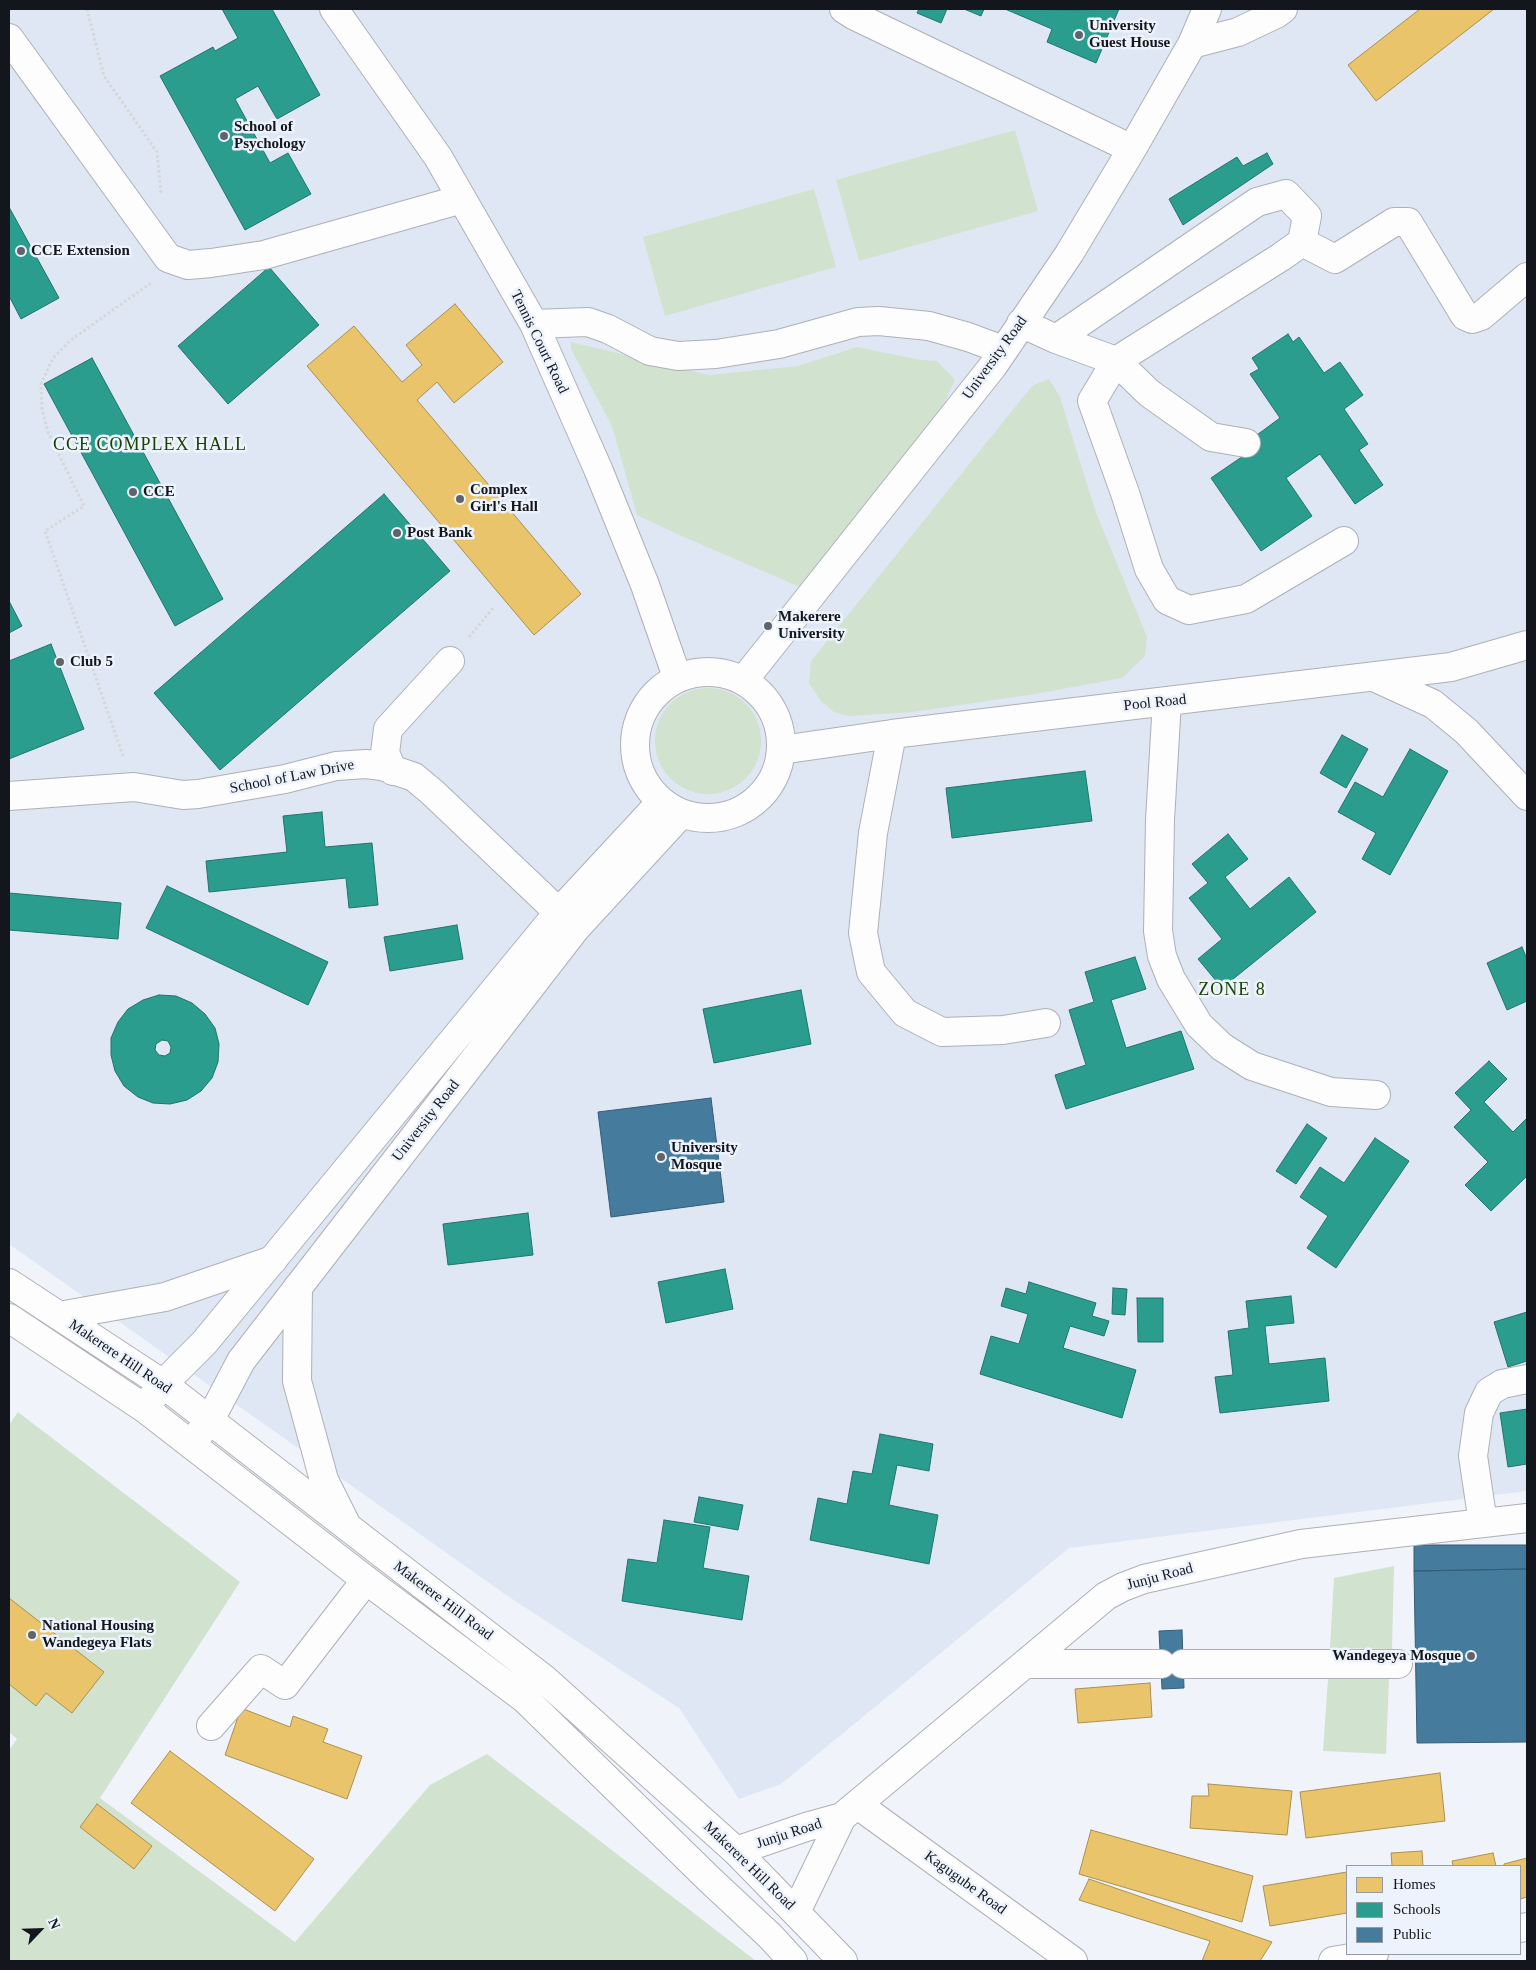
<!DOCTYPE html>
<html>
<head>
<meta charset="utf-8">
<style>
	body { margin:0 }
	#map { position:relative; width:1536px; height:1970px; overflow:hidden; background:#f0f4fa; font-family:"Times New Roman",serif }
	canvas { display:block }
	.frame { position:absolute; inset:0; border:10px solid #13161c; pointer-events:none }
	.legend { position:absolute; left:1346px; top:1865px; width:175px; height:90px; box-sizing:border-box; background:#edf3fd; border:1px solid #969ba3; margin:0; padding:6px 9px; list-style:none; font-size:15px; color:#13161c }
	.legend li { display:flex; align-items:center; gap:10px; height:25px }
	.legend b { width:25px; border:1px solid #969ba3 }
	.north { position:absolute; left:15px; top:1905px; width:50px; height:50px; -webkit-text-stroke:4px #edf3fd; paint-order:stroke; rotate:66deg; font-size:14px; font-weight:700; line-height:20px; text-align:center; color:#13161c }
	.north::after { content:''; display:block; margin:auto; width:18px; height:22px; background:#13161c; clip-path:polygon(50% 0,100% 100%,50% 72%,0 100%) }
</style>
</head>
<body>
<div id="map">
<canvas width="1536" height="1970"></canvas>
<div class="frame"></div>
<ul class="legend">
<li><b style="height:14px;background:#e9c46a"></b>Homes</li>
<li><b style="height:14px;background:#2a9d8f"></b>Schools</li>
<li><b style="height:14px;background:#457b9d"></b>Public</li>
</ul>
<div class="north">N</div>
</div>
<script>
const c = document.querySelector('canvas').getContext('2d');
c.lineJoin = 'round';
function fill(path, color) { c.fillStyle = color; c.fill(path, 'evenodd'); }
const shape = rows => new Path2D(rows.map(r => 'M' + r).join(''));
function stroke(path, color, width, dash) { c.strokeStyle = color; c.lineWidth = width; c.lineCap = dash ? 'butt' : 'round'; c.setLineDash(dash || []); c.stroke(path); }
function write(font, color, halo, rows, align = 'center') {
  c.font = font + ' "Times New Roman",serif'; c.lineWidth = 5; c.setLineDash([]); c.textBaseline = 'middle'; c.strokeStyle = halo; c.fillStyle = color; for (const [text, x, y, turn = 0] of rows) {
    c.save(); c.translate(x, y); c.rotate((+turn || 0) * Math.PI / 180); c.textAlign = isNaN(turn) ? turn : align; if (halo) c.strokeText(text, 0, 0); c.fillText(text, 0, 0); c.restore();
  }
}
fill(shape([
	[9,9,1527,9,1527,1491,1069,1548,781,1784,739,1799,679,1708,509,1597,9,1244]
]), '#dfe7f4');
fill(shape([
	[1015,130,1038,211,859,261,836,180],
	[814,189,836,267,665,316,643,237],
	[571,342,709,375,798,366,857,347,921,360,937,361,955,380,943,405,800,587,677,534,637,515,612,426,571,349],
	[1049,379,1060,397,1095,510,1147,637,1145,656,1122,678,1035,694,913,712,849,716,834,712,821,701,809,683,811,661,1032,386],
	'655 741a53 53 0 1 1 106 0a53 53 0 1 1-106 0Z',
	[18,1412,240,1582,100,1798,295,1942,430,1785,487,1754,756,1961,9,1961,9,1750,17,1739,9,1732,9,1425],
	[1394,1566,1392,1649,1330,1648,1334,1578],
	[1389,1678,1386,1754,1323,1751,1328,1679]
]), '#d1e2cf');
const homes = shape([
	[1420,9,1494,9,1376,101,1348,65,1420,9],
	[455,304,503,362,454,403,437,382,417,400,581,594,534,635,307,366,354,326,402,382,422,365,406,345,455,304],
	[9,1598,104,1672,72,1713,46,1693,36,1706,9,1684,9,1598],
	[1150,1683,1152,1717,1078,1723,1075,1689,1150,1683],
	[241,1708,290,1727,293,1716,328,1729,323,1742,362,1756,347,1799,225,1755,241,1708],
	[170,1751,314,1859,275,1911,131,1803,170,1751],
	[1440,1773,1445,1821,1306,1838,1300,1792,1440,1773],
	[1208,1784,1292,1791,1287,1835,1190,1828,1192,1796,1209,1796,1208,1784],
	[97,1804,152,1846,134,1869,80,1827,97,1804],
	[1091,1830,1253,1876,1242,1922,1079,1874,1091,1830],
	[1422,1851,1423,1866,1392,1866,1391,1853,1422,1851],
	[1493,1853,1496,1866,1453,1866,1452,1861,1493,1853],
	[1527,1858,1527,1897,1520,1899,1520,1866,1504,1866,1504,1864,1527,1858],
	[1347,1872,1347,1913,1270,1926,1263,1886,1347,1872],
	[1089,1879,1272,1942,1260,1961,1202,1961,1210,1941,1079,1900,1089,1879]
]);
fill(homes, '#e9c46a');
stroke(homes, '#a99053', 1);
const schools = shape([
	[222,9,272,9,320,95,277,119,258,86,235,99,270,163,288,153,311,194,245,230,160,76,213,47,215,51,238,38,222,9],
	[919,9,947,9,941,23,917,13,919,9],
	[964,9,984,9,981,16,964,9],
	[1005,9,1070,10,1119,9,1096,63,1047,42,1052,29,1005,9],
	[1267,153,1273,164,1183,225,1169,199,1237,157,1243,166,1267,153],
	[9,207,59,298,21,319,9,296,9,207],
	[269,267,319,325,228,404,178,346,269,267],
	[1288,334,1293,342,1299,337,1324,373,1340,362,1363,395,1344,409,1368,444,1359,450,1383,485,1355,504,1320,454,1286,478,1312,516,1261,551,1211,478,1249,452,1246,443,1280,418,1250,374,1259,369,1252,358,1288,334],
	[92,358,223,599,175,626,44,384,92,358],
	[384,494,450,571,220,770,154,693,384,494],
	[9,601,22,626,9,633,9,601],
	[51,644,84,729,9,759,9,661,51,644],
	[1342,735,1368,749,1346,788,1320,773,1342,735],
	[1410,749,1448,771,1390,875,1362,859,1376,833,1338,812,1355,782,1383,797,1410,749],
	[1085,771,1092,821,952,838,946,788,1085,771],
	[322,812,325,847,372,843,378,905,349,908,346,878,209,892,206,861,287,852,283,816,322,812],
	[1228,834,1248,859,1225,877,1250,909,1289,877,1316,912,1222,988,1198,959,1222,939,1189,898,1208,883,1192,864,1228,834],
	[167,886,328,962,308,1005,146,928,167,886],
	[9,893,121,903,118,939,9,930,9,893],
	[457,925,463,959,390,971,384,937,457,925],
	[1522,947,1527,959,1527,1001,1507,1010,1487,963,1522,947],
	[1135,957,1146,989,1111,1000,1126,1048,1181,1031,1194,1069,1066,1109,1055,1075,1086,1065,1069,1010,1094,1002,1085,972,1135,957],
	[801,990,811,1044,714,1063,703,1009,801,990],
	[159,995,176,996,192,1003,205,1014,215,1028,219,1044,218,1062,212,1078,201,1091,187,1100,170,1104,153,1103,138,1097,124,1086,115,1071,111,1055,111,1038,118,1022,128,1009,143,1000,159,995],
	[162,1040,168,1041,171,1047,170,1053,165,1056,159,1055,155,1050,156,1044,162,1040],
	[1489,1061,1507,1079,1484,1102,1513,1132,1527,1118,1527,1176,1491,1211,1465,1185,1488,1162,1454,1127,1471,1110,1455,1093,1489,1061],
	[1307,1124,1327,1138,1296,1184,1276,1171,1307,1124],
	[1375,1138,1409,1161,1336,1268,1307,1248,1328,1216,1300,1197,1320,1167,1344,1183,1375,1138],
	[528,1213,533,1255,448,1265,443,1224,528,1213],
	[725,1269,733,1309,666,1323,658,1282,725,1269],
	[1029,1282,1096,1303,1092,1316,1109,1321,1104,1336,1070,1326,1063,1348,1136,1370,1122,1418,980,1374,991,1336,1019,1344,1028,1314,1001,1306,1006,1288,1026,1294,1029,1282],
	[1113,1288,1127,1289,1125,1315,1112,1314,1113,1288],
	[1291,1296,1294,1323,1265,1326,1269,1364,1325,1358,1329,1401,1220,1413,1215,1377,1233,1375,1228,1331,1249,1328,1246,1301,1291,1296],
	[1137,1298,1163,1298,1163,1342,1138,1342,1137,1298],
	[1527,1312,1527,1361,1508,1367,1494,1322,1527,1312],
	[1527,1409,1527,1464,1508,1467,1500,1413,1527,1409],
	[880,1434,933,1444,929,1471,897,1465,889,1505,938,1515,929,1564,810,1540,818,1498,847,1504,853,1471,872,1474,880,1434],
	[699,1497,743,1505,738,1530,694,1522,699,1497],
	[664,1520,710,1527,703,1568,749,1576,742,1620,622,1601,628,1559,657,1563,664,1520]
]);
fill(schools, '#2a9d8f');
stroke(schools, '#23746c', 1);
const public = shape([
	[711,1098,724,1202,611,1217,598,1112,711,1098],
	[1414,1545,1527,1545,1527,1569,1414,1571,1414,1545],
	[1527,1569,1527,1742,1417,1743,1414,1571,1527,1569],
	[1182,1630,1184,1688,1162,1689,1159,1631,1182,1630]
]);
fill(public, '#457b9d');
stroke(public, '#365d76', 1);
const minor = shape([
	[334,9,438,157,534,324,598,469,645,585,677,677],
	[844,9,855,16,1132,149],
	[9,38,168,258,188,265,211,263,264,255,462,199],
	[1192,44,1238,32,1276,14,1283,9],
	[1302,242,1335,259,1394,222,1408,222,1465,316,1472,319,1481,316,1527,277],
	[1021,323,1056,339,1257,202,1286,194,1307,216,1302,242,1281,257,1116,361,1092,401,1125,493,1149,569,1167,600,1189,610,1246,599,1344,541],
	[534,324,588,322,608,329,650,351,678,356,716,354,779,344,858,322,879,321,929,326,968,337,1003,350],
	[1056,339,1116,361,1149,393,1211,437,1246,443],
	'635 745a73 73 0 1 1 146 0a73 73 0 1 1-146 0Z',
	[1374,677,1433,704,1466,731,1527,796],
	[743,681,993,366,1069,254,1132,149,1192,44,1207,9],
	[1167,701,1160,820,1158,931,1162,956,1171,979,1199,1025,1222,1047,1252,1066,1331,1092,1376,1095],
	[892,734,873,833,863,933,871,972,905,1013,942,1032,1003,1030,1046,1023],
	[781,750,892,734,1451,667,1527,645],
	[393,771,385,753,388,729,450,661],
	[9,796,134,787,183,795,198,794,285,779,336,766,366,764,382,766,414,777,432,792,571,924],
	[144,1408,163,1384,204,1343,558,913,661,802],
	[191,1444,210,1420,241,1361,576,928,681,814],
	[1483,1523,1473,1456,1479,1413,1489,1392,1502,1384,1527,1379],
	[1026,1664,1161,1664],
	[1183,1664,1398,1664],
	[211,1726,261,1669,285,1685,366,1580],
	[858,1805,1073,1961],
	[736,1851,806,1827,842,1817,1106,1596,1123,1587,1144,1579,1301,1544,1527,1518],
	[796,1912,842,1817],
	[1520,1928,1527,1927],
	[1333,1961,1374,1954]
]);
const major = shape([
	[9,1283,163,1384,543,1678,736,1851,843,1961],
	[298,1287,297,1381,324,1480,345,1522],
	[59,1316,165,1297,273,1260],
	[9,1318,144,1408,366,1580,525,1699,709,1879,770,1936,793,1961]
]);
stroke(minor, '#adb0b6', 30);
stroke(major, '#adb0b6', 30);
stroke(shape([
	[87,9,104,76,157,152,161,193],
	[469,637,494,607],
	[123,756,45,531,84,506,48,432,42,409,41,384,53,358,72,339,151,283]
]), '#d6d7d9', 3, [2.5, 2.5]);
stroke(minor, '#fdfdfe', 28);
stroke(major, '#fdfdfe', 28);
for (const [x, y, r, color] of [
	[1079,35,5,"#60646a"],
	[224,136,5,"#60646a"],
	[21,251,5,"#60646a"],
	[133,492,5,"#60646a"],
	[460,499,5,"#60646a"],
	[397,533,5,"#60646a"],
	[768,626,5,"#60646a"],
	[60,662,5,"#60646a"],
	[661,1157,5,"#60646a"],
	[32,1635,5,"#60646a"],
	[1471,1656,5,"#60646a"]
]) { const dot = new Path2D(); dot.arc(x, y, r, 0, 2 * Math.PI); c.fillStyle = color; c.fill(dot); stroke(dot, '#edf3fd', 2); }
write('bold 15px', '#13161c', '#edf3fd', [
	["University",1089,26],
	["Guest House",1089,43],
	["School of",234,127],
	["Psychology",234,144],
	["CCE Extension",31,251],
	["Complex",470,490],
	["Girl's Hall",470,507],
	["CCE",143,492],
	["Post Bank",407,533],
	["Makerere",778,617],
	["University",778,634],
	["Club 5",70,662],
	["University",671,1148],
	["Mosque",671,1165],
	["National Housing",42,1626],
	["Wandegeya Flats",42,1643],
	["Wandegeya Mosque",1461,1656,"right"]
], 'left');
write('15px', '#13161c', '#edf3fd', [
	["Tennis Court Road",539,342,64],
	["University Road",995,358,-54],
	["Pool Road",1155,703,-6],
	["School of Law Drive",292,777,-11],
	["University Road",426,1121,-52],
	["Makerere Hill Road",120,1357,34],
	["Junju Road",1160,1577,-15],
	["Makerere Hill Road",443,1601,37],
	["Junju Road",789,1834,-18],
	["Makerere Hill Road",749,1866,44],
	["Kagugube Road",965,1883,36]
]);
c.letterSpacing = '1px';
write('18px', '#1d4200', '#edf3fd', [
	["CCE COMPLEX HALL",150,445],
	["ZONE 8",1232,990]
]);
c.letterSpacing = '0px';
</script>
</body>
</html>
